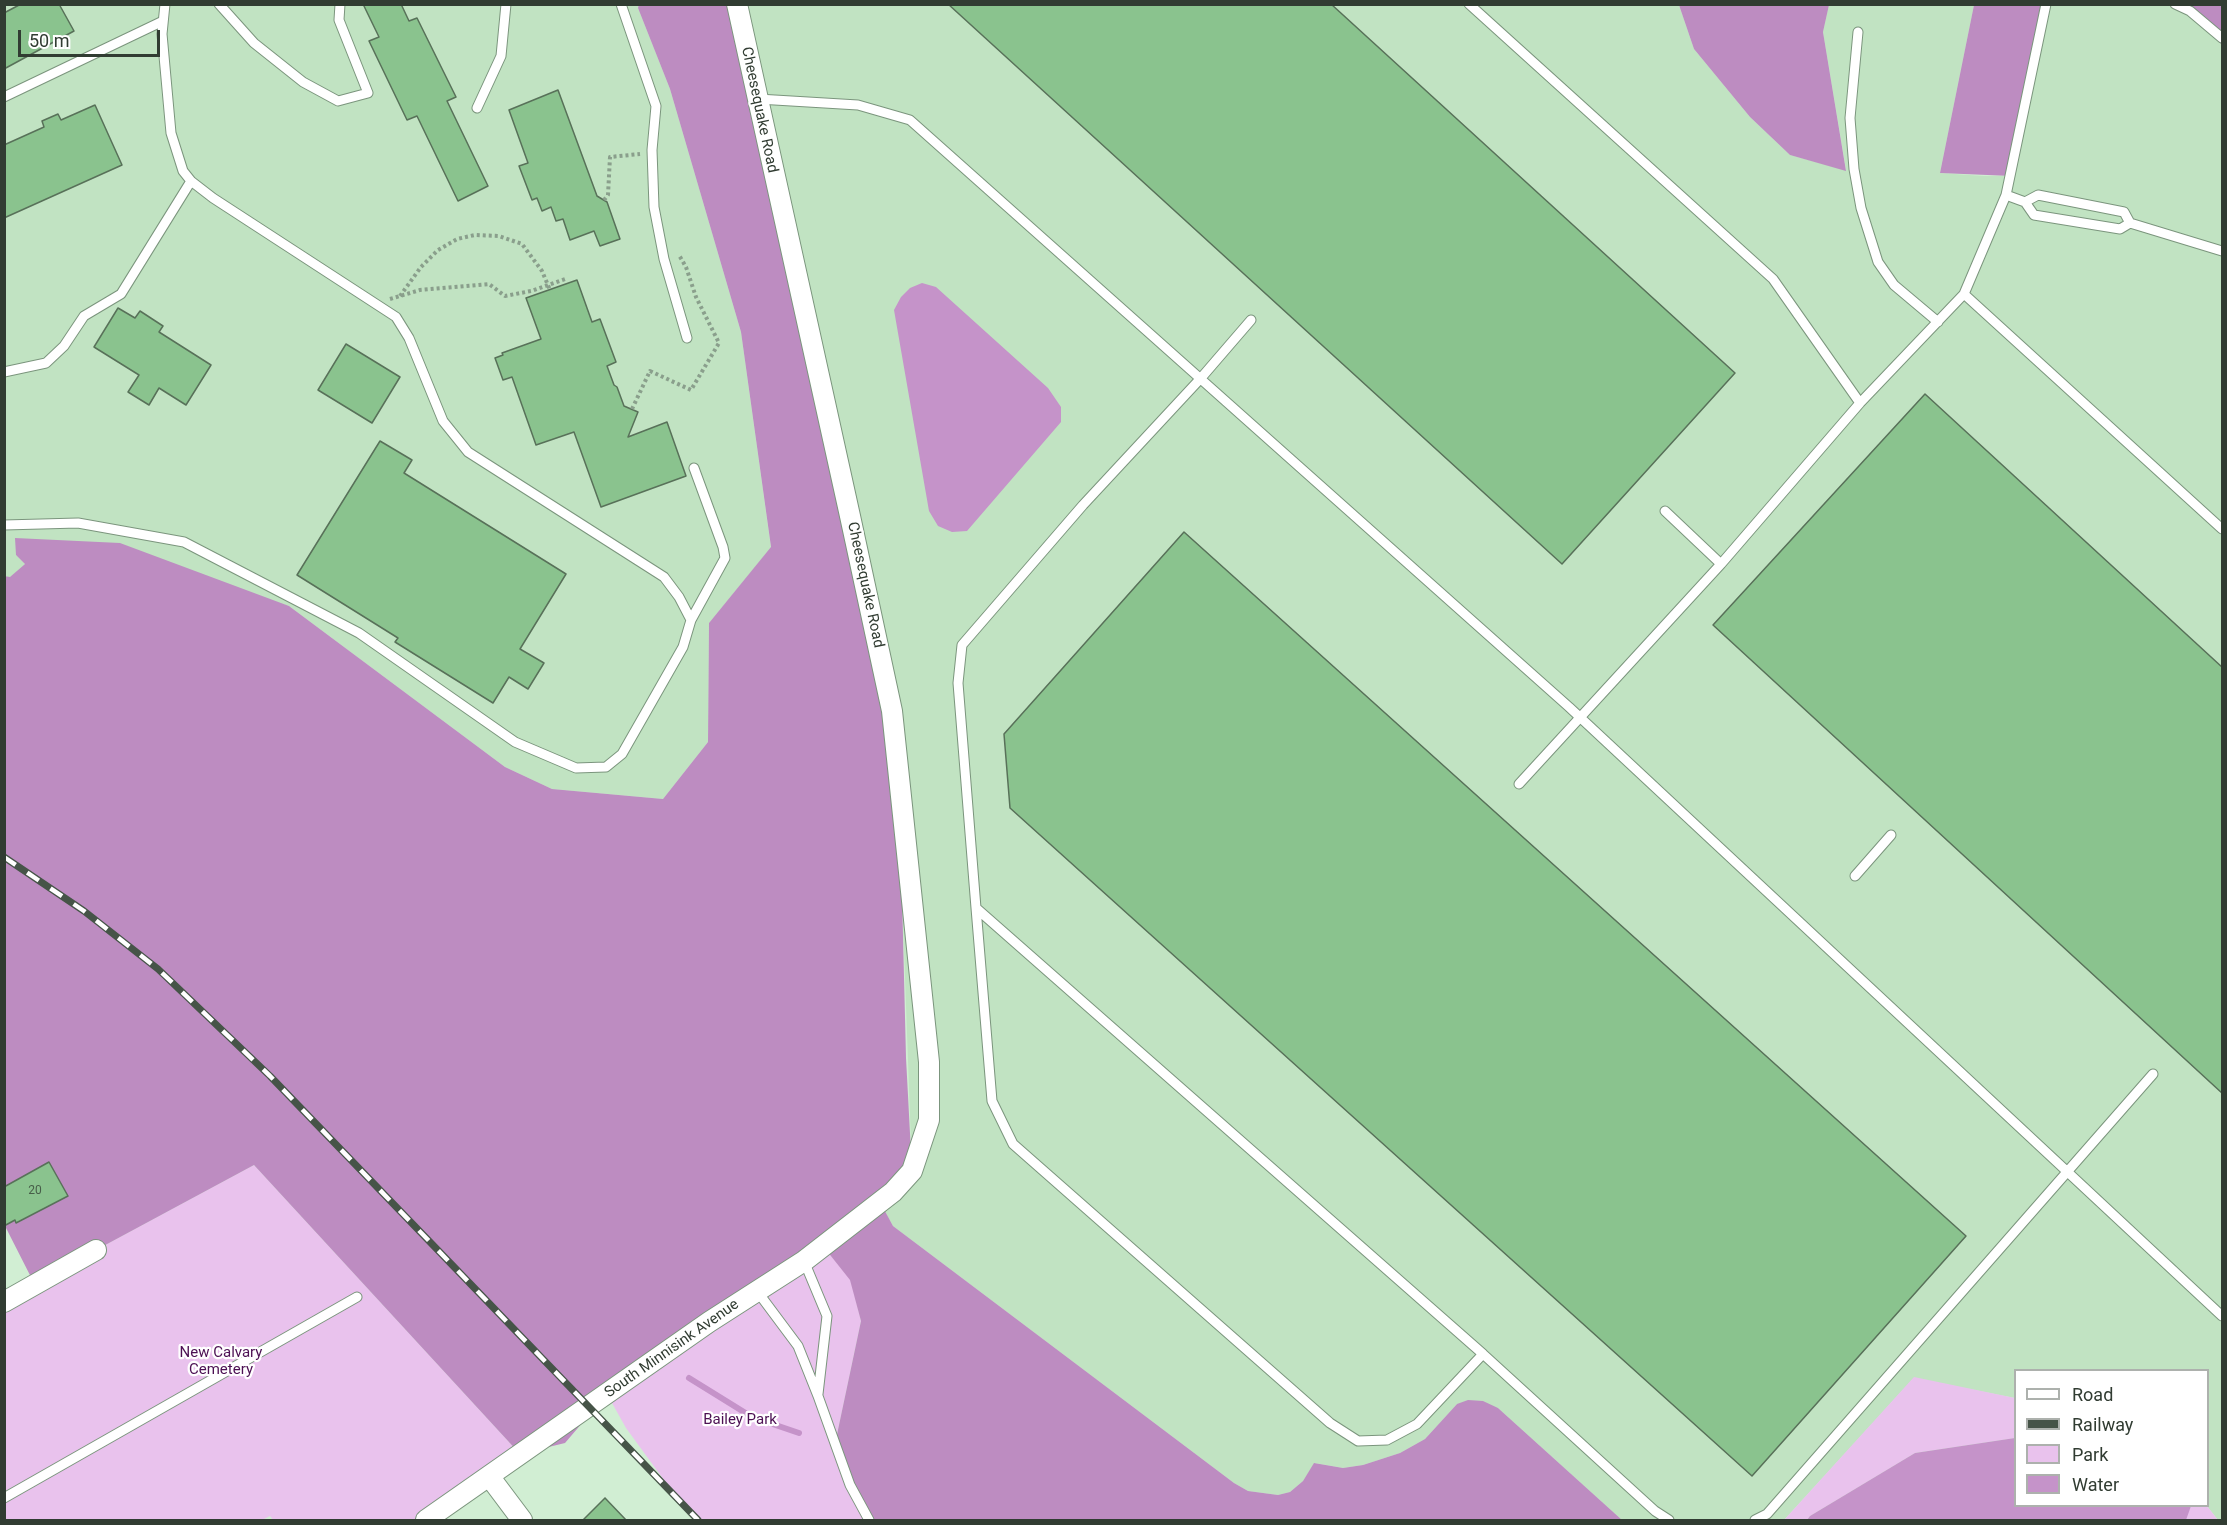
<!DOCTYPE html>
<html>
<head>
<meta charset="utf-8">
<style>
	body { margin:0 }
	#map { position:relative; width:2227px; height:1525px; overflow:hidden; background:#d1eed3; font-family:Roboto,sans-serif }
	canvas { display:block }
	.frame { position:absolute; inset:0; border:6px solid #313c32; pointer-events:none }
	.legend { position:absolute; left:2014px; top:1369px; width:195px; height:138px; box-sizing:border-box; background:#fff; border:2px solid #adb1ad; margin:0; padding:8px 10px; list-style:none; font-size:18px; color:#313c32 }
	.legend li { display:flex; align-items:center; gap:12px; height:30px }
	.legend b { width:30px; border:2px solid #adb1ad }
	.scale { position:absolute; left:18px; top:30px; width:142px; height:27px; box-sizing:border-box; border:3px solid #313c32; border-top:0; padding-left:8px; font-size:18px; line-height:21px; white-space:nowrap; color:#313c32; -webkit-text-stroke:4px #fff; paint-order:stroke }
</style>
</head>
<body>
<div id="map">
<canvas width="2227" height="1525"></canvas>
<div class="frame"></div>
<ul class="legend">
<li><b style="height:8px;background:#fff"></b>Road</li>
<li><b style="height:8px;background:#465448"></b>Railway</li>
<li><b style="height:16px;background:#e9c2ed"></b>Park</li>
<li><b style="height:16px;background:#c593c9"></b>Water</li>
</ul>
<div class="scale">50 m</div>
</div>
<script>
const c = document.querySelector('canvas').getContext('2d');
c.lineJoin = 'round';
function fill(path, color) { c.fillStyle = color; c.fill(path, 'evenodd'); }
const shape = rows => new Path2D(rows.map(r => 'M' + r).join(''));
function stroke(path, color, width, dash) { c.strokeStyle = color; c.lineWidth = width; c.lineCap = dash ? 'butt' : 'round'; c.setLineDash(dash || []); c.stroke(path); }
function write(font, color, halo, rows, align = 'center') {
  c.font = font + ' Roboto,sans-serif'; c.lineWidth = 4.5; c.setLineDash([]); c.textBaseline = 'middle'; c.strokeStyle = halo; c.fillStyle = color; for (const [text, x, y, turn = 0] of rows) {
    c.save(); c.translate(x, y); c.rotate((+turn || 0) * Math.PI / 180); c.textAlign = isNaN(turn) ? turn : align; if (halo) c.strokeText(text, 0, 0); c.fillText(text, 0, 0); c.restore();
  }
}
fill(shape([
	[5,5,639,5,638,8,670,89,741,332,771,548,709,623,708,742,663,799,552,789,505,767,289,606,16,538,16,555,25,564,10,578,5,576],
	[737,5,1679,5,1694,49,1750,117,1790,155,1846,170,1823,32,1829,5,1974,5,1940,173,1984,176,2010,176,2046,5,2175,5,2222,38,2222,1520,2218,1520,2207,1506,2208,1370,2016,1370,2015,1398,1914,1378,1784,1520,1622,1520,1498,1408,1457,1404,1425,1439,1400,1453,1363,1465,1343,1468,1315,1463,1303,1481,1290,1492,1278,1495,1248,1491,1234,1483,893,1226,880,1203,912,1171,902,895]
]), '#c1e3c2');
fill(shape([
	[254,1165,520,1454,426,1520,273,1520,270,1516,262,1520,5,1520,4,1302,96,1250],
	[823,1246,851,1280,861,1321,835,1444,869,1520,698,1520,680,1502,626,1428,607,1394],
	[1914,1377,2015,1398,2015,1438,1915,1453,1810,1516,1807,1520,1784,1520],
	[2191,1506,2207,1506,2218,1520,2184,1520]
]), '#e9c2ed');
fill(shape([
	[639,4,737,5,888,735,902,895,906,1058,912,1171,880,1202,893,1226,1234,1483,1248,1491,1278,1495,1290,1492,1303,1481,1314,1463,1343,1468,1363,1465,1400,1453,1425,1439,1457,1404,1468,1400,1483,1401,1498,1408,1622,1520,869,1520,835,1444,861,1321,850,1280,823,1246,607,1394,565,1443,520,1454,254,1165,96,1250,35,1285,5,1226,15,1220,17,1223,67,1196,49,1162,5,1187,4,576,10,577,25,564,16,555,15,538,120,543,289,606,505,767,552,789,663,799,708,742,709,623,771,547,741,332,670,89,638,8],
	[1679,5,1829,5,1823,32,1846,171,1790,155,1750,117,1694,49],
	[1974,5,2046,5,2011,176,1940,173],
	[2175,5,2222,5,2222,45,2190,11]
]), '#bd8cc1');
fill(shape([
	[922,283,936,287,1048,388,1061,407,1061,422,967,531,952,532,938,526,929,511,894,310,901,297,910,288],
	[2015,1438,2016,1506,2191,1506,2186,1520,1807,1520,1810,1516,1915,1453]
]), '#c593c9');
stroke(shape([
	[689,1378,752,1417,799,1433]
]), '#c593c9', 6);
const building = shape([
	[21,4,59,4,74,31,4,69,4,13,21,4],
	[363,4,401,4,409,21,417,18,456,97,447,101,488,186,458,201,417,116,407,120,369,41,379,37,363,4],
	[948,4,1331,4,1735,373,1562,564,948,4],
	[558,90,597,196,607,202,620,239,600,246,594,231,570,240,563,219,556,221,551,207,542,211,537,198,532,200,519,166,528,163,509,110,558,90],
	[95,105,122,165,4,218,4,145,44,127,42,121,58,114,61,120,95,105],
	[577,280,592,322,600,319,616,362,607,366,614,385,617,387,624,406,638,412,628,437,667,422,686,476,601,507,574,432,536,445,512,377,503,380,495,358,503,355,502,353,541,339,526,298,577,280],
	[118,308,135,318,140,311,163,326,159,332,211,365,186,405,159,388,149,405,128,392,139,375,94,347,118,308],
	[346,344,400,377,372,423,318,390,346,344],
	[1925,394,2223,668,2223,1094,1713,625,1925,394],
	[380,441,412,460,404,473,566,574,520,649,544,663,528,689,509,677,493,703,395,642,398,638,297,575,380,441],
	[1184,532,1966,1236,1752,1476,1010,808,1004,734,1184,532],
	[49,1162,68,1196,16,1223,15,1220,4,1226,4,1187,49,1162],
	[605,1498,627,1521,582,1521,605,1498]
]);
fill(building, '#8ac38e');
stroke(building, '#587159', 1.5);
const lane = shape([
	[219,4,254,43,303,82,338,101,368,93,339,20,340,4],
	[621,4,656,106,652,150,654,207,664,259,687,338],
	[1469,4,1773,279,1860,403,1964,294,2006,195,2046,4],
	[2175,4,2190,11,2222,38],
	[1858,32,1850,118,1854,169,1861,208,1878,262,1894,285,1938,322],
	[4,97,163,21],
	[758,99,858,105,910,120,1569,707,2222,1316],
	[477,108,501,56,506,4],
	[2006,195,2025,202,2034,215,2120,229,2130,223],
	[2025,202,2038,195,2124,212,2130,223,2222,251],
	[1964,294,2222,529],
	[4,372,46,363,64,346,84,316,121,294,191,181],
	[1665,511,1721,564],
	[4,525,78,523,184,542,359,633,515,742,576,768,606,767,622,754,683,647,691,620,679,597,664,577,468,452,443,421,409,338,396,317,213,198,191,181,183,171,171,133,162,34,165,4],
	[691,620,725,558,723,547,694,468],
	[1519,784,1721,564,1860,403],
	[1855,876,1891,835],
	[976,908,1483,1354,1417,1424,1387,1440,1358,1441,1330,1423,1013,1144,992,1101,976,908,958,683,962,645,1083,505,1201,378,1251,320],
	[804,1261,827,1316,818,1394],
	[757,1291,798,1346,818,1396,850,1485,869,1520],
	[1483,1354,1655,1511,1669,1520],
	[4,1498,357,1297],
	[1755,1520,1767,1514,2153,1074]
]);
const street = shape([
	[4,1302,96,1250],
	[489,1476,522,1520],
	[426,1520,709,1322,804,1261,893,1192,912,1171,929,1120,929,1062,892,711,850,516,737,4]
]);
stroke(lane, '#7b957d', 11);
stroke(street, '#7b957d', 22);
stroke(shape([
	[604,200,608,195,610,157,640,154],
	[400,296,421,267,438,250,457,239,475,235,499,236,522,244,542,271,550,290],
	[390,299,420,290,489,284,505,296,531,291,565,279],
	[632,409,650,371,691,390,719,343,696,297,686,267,679,255]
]), '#8a9f8c', 4, [3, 3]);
stroke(lane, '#fff', 9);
stroke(street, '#fff', 20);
const rail = shape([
	[4,857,84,911,158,969,270,1076,698,1520]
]);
stroke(rail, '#465448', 7);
stroke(rail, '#fff', 4.5, [14]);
write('12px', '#475e49', null, [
	["20",35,1191]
]);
write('15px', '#313c32', '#fff', [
	["Cheesequake Road",759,110,78],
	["Cheesequake Road",865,585,78],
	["South Minnisink Avenue",672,1349,-35]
]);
write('15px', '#4c1053', '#fff', [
	["New Calvary",221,1353],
	["Cemetery",221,1370],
	["Bailey Park",740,1420]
]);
</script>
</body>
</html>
